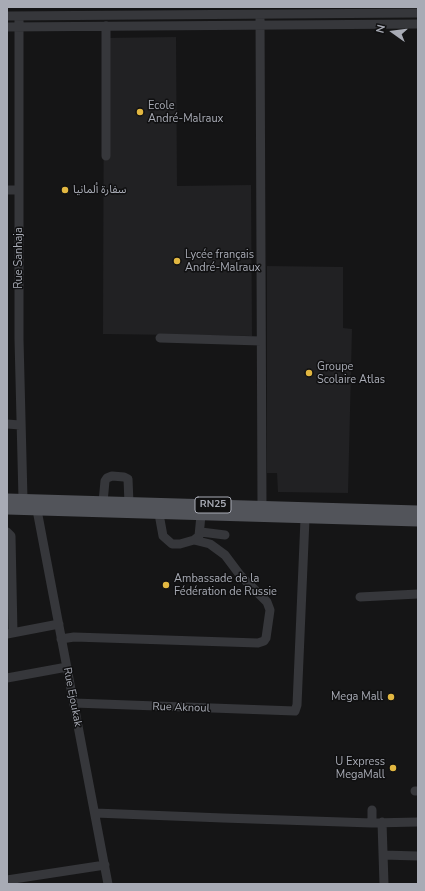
<!DOCTYPE html>
<html>
<head>
<meta charset="utf-8">
<style>
	body { margin:0 }
	#map { position:relative; width:425px; height:891px; overflow:hidden; background:#151516; font-family:"Nunito Sans",sans-serif }
	canvas { display:block }
	.frame { position:absolute; inset:0; border:8px solid #a8abb5; pointer-events:none }
	.north { position:absolute; left:373px; top:12px; width:40px; height:40px; -webkit-text-stroke:3px #101011; paint-order:stroke; rotate:284deg; font-size:11px; font-weight:700; line-height:16px; text-align:center; color:#a8abb5 }
	.north::after { content:''; display:block; margin:auto; width:14px; height:18px; background:#a8abb5; clip-path:polygon(50% 0,100% 100%,50% 72%,0 100%) }
</style>
</head>
<body>
<div id="map">
<canvas width="425" height="891"></canvas>
<div class="frame"></div>
<div class="north">N</div>
</div>
<script>
const c = document.querySelector('canvas').getContext('2d');
c.lineJoin = 'round';
function fill(path, color) { c.fillStyle = color; c.fill(path, 'evenodd'); }
const shape = rows => new Path2D(rows.map(r => 'M' + r).join(''));
function stroke(path, color, width, dash) { c.strokeStyle = color; c.lineWidth = width; c.lineCap = dash ? 'butt' : 'round'; c.setLineDash(dash || []); c.stroke(path); }
function write(font, color, halo, rows, align = 'center') {
  c.font = font + ' "Nunito Sans","Noto Sans Arabic",sans-serif'; c.lineWidth = 3; c.setLineDash([]); c.textBaseline = 'middle'; c.strokeStyle = halo; c.fillStyle = color; for (const [text, x, y, turn = 0] of rows) {
    c.save(); c.translate(x, y); c.rotate((+turn || 0) * Math.PI / 180); c.textAlign = isNaN(turn) ? turn : align; if (halo) c.strokeText(text, 0, 0); c.fillText(text, 0, 0); c.restore();
  }
}
fill(shape([
	[176,37,177,186,251,185,252,336,103,334,104,38],
	[267,266,343,267,343,328,352,329,348,493,278,492,277,473,267,473]
]), '#212123');
stroke(shape([
	[260,15,262,506],
	[7,16,418,13],
	[19,16,19,339,23,499],
	[7,27,418,24],
	[106,156,106,26],
	[7,190,19,190],
	[160,338,261,341],
	[7,424,20,425],
	[103,502,105,481,107,478,112,476,124,477,128,479,129,503],
	[37,510,108,884],
	[159,514,163,536,172,544,180,544,194,540,199,536,201,515],
	[7,532,11,536,13,633],
	[201,532,225,535],
	[360,597,418,594],
	[7,634,59,624],
	[61,639,74,637,258,643,264,641,266,638,270,610,267,602,240,575,225,555,210,544,194,540],
	[7,678,67,667],
	[74,703,295,711,297,705,305,519],
	[415,791,418,791],
	[372,810,372,823],
	[95,813,223,818,372,823,418,822],
	[382,822,384,884],
	[383,855,418,856],
	[7,880,105,865]
]), '#36373b', 9);
stroke(shape([
	[7,499,418,511],
	[7,509,418,521]
]), '#52545a', 11);
for (const [x, y, r, color] of [
	[140,112,4,"#e2b741"],
	[65,190,4,"#e2b741"],
	[177,261,4,"#e2b741"],
	[309,373,4,"#e2b741"],
	[166,585,4,"#e2b741"],
	[391,697,4,"#e2b741"],
	[393,768,4,"#e2b741"]
]) { const dot = new Path2D(); dot.arc(x, y, r, 0, 2 * Math.PI); c.fillStyle = color; c.fill(dot); stroke(dot, '#101011', 1.5); }
for (const [x, y, w] of [
	[213,505,36]
]) { const box = new Path2D(); box.roundRect(x - w / 2, y - 8, w, 16, 3); c.fillStyle = '#101011'; c.fill(box); stroke(box, '#a8abb5', 1); }
write('bold 10px', '#a8abb5', null, [
	["RN25",213,505]
]);
write('11px', '#a8abb5', '#101011', [
	["Ecole",148,106],
	["André-Malraux",148,119],
	["سفارة ألمانيا",73,190],
	["Lycée français",185,255],
	["André-Malraux",185,268],
	["Groupe",317,367],
	["Scolaire Atlas",317,380],
	["Ambassade de la",174,579],
	["Fédération de Russie",174,592],
	["Mega Mall",383,697,"right"],
	["U Express",385,762,"right"],
	["MegaMall",385,775,"right"]
], 'left');
write('11px', '#a8abb5', '#101011', [
	["Rue Sanhaja",19,258,-90],
	["Rue Ejoukak",72,697,79],
	["Rue Aknoul",181,708,2]
]);
</script>
</body>
</html>
